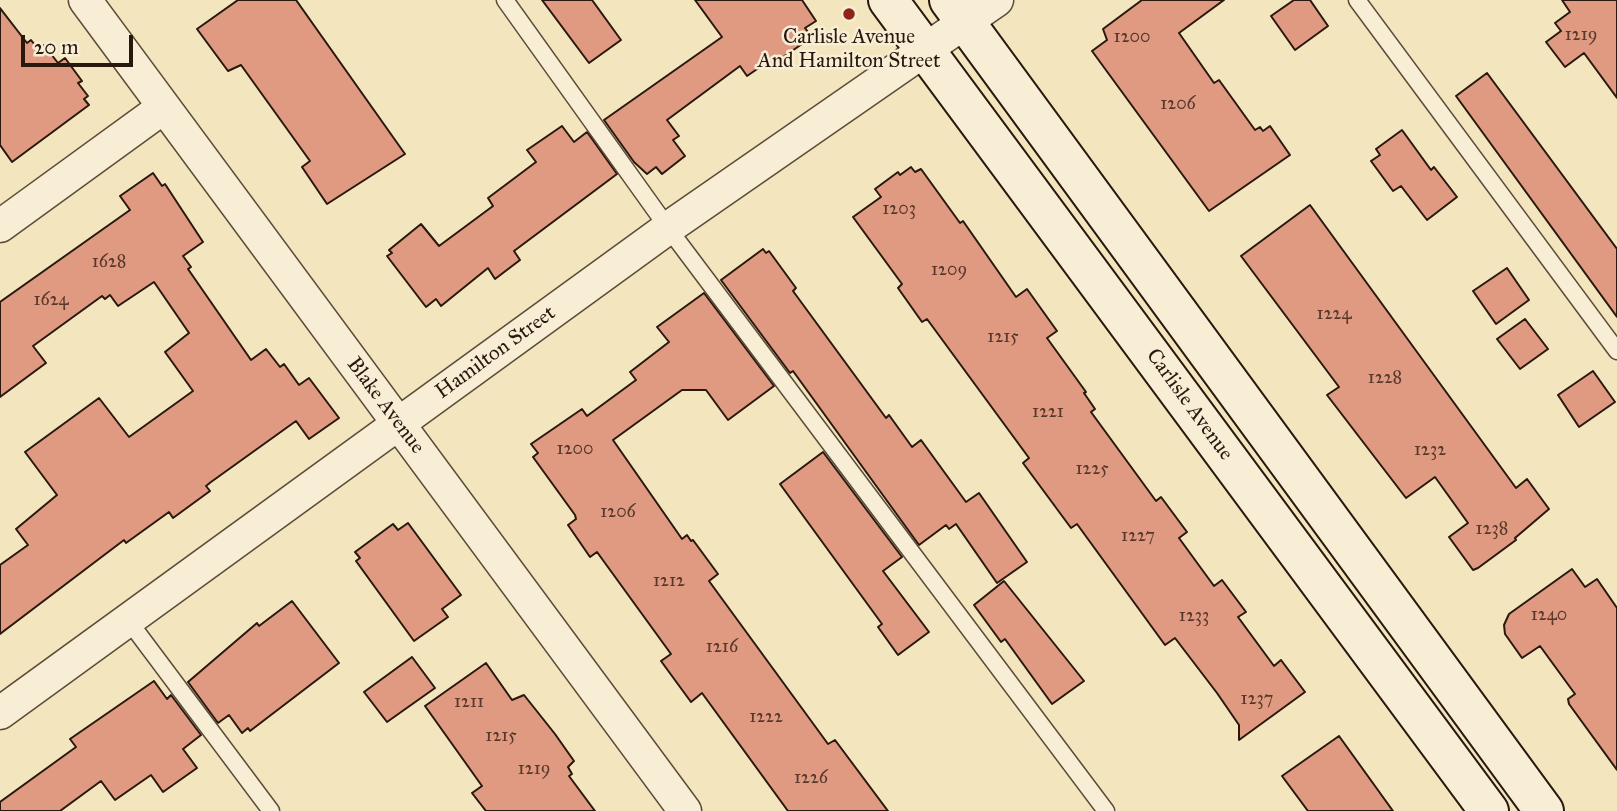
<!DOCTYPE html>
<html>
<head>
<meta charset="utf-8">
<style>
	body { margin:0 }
	#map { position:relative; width:1617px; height:811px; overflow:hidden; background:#f3e5be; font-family:"IM FELL Great Primer",serif }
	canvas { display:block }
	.scale { position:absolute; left:21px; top:35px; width:112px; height:32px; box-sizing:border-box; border:4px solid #29180d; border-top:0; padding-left:9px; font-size:21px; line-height:24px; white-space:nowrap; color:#29180d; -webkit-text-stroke:5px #f7eed5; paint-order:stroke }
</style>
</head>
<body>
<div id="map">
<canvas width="1617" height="811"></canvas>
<div class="scale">20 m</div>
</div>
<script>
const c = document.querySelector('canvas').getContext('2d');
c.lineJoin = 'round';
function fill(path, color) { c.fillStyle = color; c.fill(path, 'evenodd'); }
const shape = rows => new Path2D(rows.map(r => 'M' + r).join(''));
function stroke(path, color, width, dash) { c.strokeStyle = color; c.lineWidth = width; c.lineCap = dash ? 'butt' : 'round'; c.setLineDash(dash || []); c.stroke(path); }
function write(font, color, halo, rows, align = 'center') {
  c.font = font + ' "IM FELL Great Primer",serif'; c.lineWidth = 5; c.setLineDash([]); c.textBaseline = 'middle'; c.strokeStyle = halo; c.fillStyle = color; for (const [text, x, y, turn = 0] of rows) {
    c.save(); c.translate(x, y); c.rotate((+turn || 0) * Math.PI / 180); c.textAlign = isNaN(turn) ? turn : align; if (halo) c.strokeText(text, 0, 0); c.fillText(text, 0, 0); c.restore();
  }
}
const building = shape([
	[238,0,296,0,405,154,327,204,302,167,310,161,241,65,228,71,197,29,238,0],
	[542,0,592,0,621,40,589,63,542,0],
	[695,0,802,0,816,21,805,28,812,37,769,67,766,63,747,76,740,66,667,120,679,136,673,140,685,156,662,174,656,167,647,174,634,162,604,120,722,37,695,0],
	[1142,0,1224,0,1179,33,1214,83,1219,80,1255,130,1260,127,1263,131,1270,126,1290,155,1209,211,1092,51,1107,40,1103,29,1142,0],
	[1294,0,1310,0,1328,26,1295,50,1271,16,1294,0],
	[1562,0,1617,0,1617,98,1584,53,1565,67,1546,42,1561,31,1555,23,1570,12,1562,0],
	[0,8,27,43,31,40,38,49,44,45,58,63,65,58,82,81,78,83,88,96,84,99,89,105,12,162,0,145,0,8],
	[1487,73,1617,249,1617,317,1456,96,1487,73],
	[562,126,574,142,587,132,617,174,514,251,520,260,495,279,488,268,441,306,436,299,426,307,387,256,392,253,389,250,421,224,439,246,493,206,488,198,536,162,527,150,562,126],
	[1402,130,1431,170,1434,167,1457,197,1427,220,1401,186,1393,191,1371,161,1380,155,1376,149,1402,130],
	[911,167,915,172,921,169,960,223,963,221,1016,297,1027,289,1057,331,1047,338,1086,392,1084,393,1095,409,1091,412,1156,501,1161,497,1187,532,1179,538,1214,586,1222,580,1246,612,1238,617,1274,666,1281,660,1305,692,1239,740,1239,725,1217,693,1175,638,1165,645,1077,524,1071,528,1023,463,1029,458,927,319,922,322,898,288,902,284,853,217,881,197,875,189,898,172,900,175,911,167],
	[153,173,162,186,165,184,203,242,183,256,191,267,188,269,251,360,266,349,280,367,284,364,299,385,309,378,339,418,309,439,296,421,211,482,206,486,210,491,173,518,169,512,126,543,124,540,0,634,0,565,28,545,16,529,57,495,25,452,99,398,129,437,193,391,165,352,189,333,154,282,118,306,110,295,105,299,102,296,33,346,46,363,0,397,0,302,130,210,120,196,153,173],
	[1310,205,1516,488,1527,479,1549,509,1515,538,1516,540,1478,568,1473,570,1449,537,1468,523,1435,477,1406,498,1327,395,1339,387,1241,256,1310,205],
	[763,249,766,253,769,251,796,288,793,291,886,418,889,415,912,447,921,440,966,502,979,493,1027,562,997,583,956,524,949,529,946,525,919,545,793,371,790,373,721,280,763,249],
	[1507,268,1529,300,1496,324,1473,291,1507,268],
	[704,293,774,386,728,420,706,390,682,390,613,440,682,539,687,535,691,541,693,540,718,574,709,581,828,744,835,740,888,811,788,811,702,693,691,702,661,661,671,654,597,552,590,557,568,525,576,519,575,515,533,457,538,453,531,444,582,409,587,416,636,380,630,372,669,342,657,327,704,293],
	[1525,319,1548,349,1520,369,1497,339,1525,319],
	[1593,371,1615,402,1579,427,1558,395,1593,371],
	[823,452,902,557,883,571,929,632,898,655,878,627,882,624,780,484,823,452],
	[408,523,461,595,442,609,448,617,414,641,356,561,360,558,355,552,393,524,398,530,408,523],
	[1572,569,1585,587,1597,579,1617,608,1617,770,1569,704,1568,699,1575,694,1540,646,1522,658,1505,634,1504,625,1509,614,1572,569],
	[1004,581,1084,681,1052,704,1005,639,1001,642,974,605,1004,581],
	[292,601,339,663,250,731,248,728,242,733,229,715,218,723,188,682,257,623,259,626,292,601],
	[412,657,435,688,387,722,364,692,412,657],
	[486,663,512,700,524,695,555,734,574,761,568,767,572,774,569,776,595,811,486,811,472,793,482,786,425,706,486,663],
	[154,681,167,699,171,695,201,735,183,749,197,768,163,792,151,775,115,800,101,781,60,811,0,811,0,802,76,747,70,739,154,681],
	[1339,736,1393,811,1308,811,1282,776,1339,736]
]);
fill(building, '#e09a81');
stroke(building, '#29180d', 2);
const lane = shape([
	[505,0,668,228,1106,811],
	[1357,0,1617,351],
	[128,620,271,811]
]);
const street = shape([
	[85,0,685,811],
	[0,226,164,107],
	[0,713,668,228,997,0]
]);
const secondary = shape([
	[888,0,1489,811],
	[949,0,1544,811]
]);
stroke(lane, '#5c4b39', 19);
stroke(street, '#5c4b39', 35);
stroke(secondary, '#29180d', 42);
stroke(lane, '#f7eed5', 16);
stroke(street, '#f7eed5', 32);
stroke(secondary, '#f7eed5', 38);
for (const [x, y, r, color] of [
	[849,14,7,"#8f2418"]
]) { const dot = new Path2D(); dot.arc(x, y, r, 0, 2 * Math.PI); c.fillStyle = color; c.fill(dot); stroke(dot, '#f7eed5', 2.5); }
write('18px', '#57382a', null, [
	["1219",1581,36],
	["1200",1132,38],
	["1206",1178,105],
	["1203",899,210],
	["1628",109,263],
	["1209",949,271],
	["1624",51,301],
	["1224",1334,315],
	["1215",1003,338],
	["1228",1385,379],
	["1221",1048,413],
	["1200",575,450],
	["1232",1430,451],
	["1225",1092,470],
	["1206",618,513],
	["1238",1492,530],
	["1227",1138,537],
	["1212",669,582],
	["1240",1549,616],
	["1233",1194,617],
	["1216",722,648],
	["1237",1257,700],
	["1211",469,703],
	["1222",766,718],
	["1215",501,737],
	["1219",534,770],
	["1226",811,779]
]);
write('21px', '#29180d', '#f7eed5', [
	["Carlisle Avenue",849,38],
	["And Hamilton Street",849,62]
]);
write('21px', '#29180d', '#f7eed5', [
	["Hamilton Street",496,353,-36],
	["Carlisle Avenue",1189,405,54],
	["Blake Avenue",385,406,53]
]);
</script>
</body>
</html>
